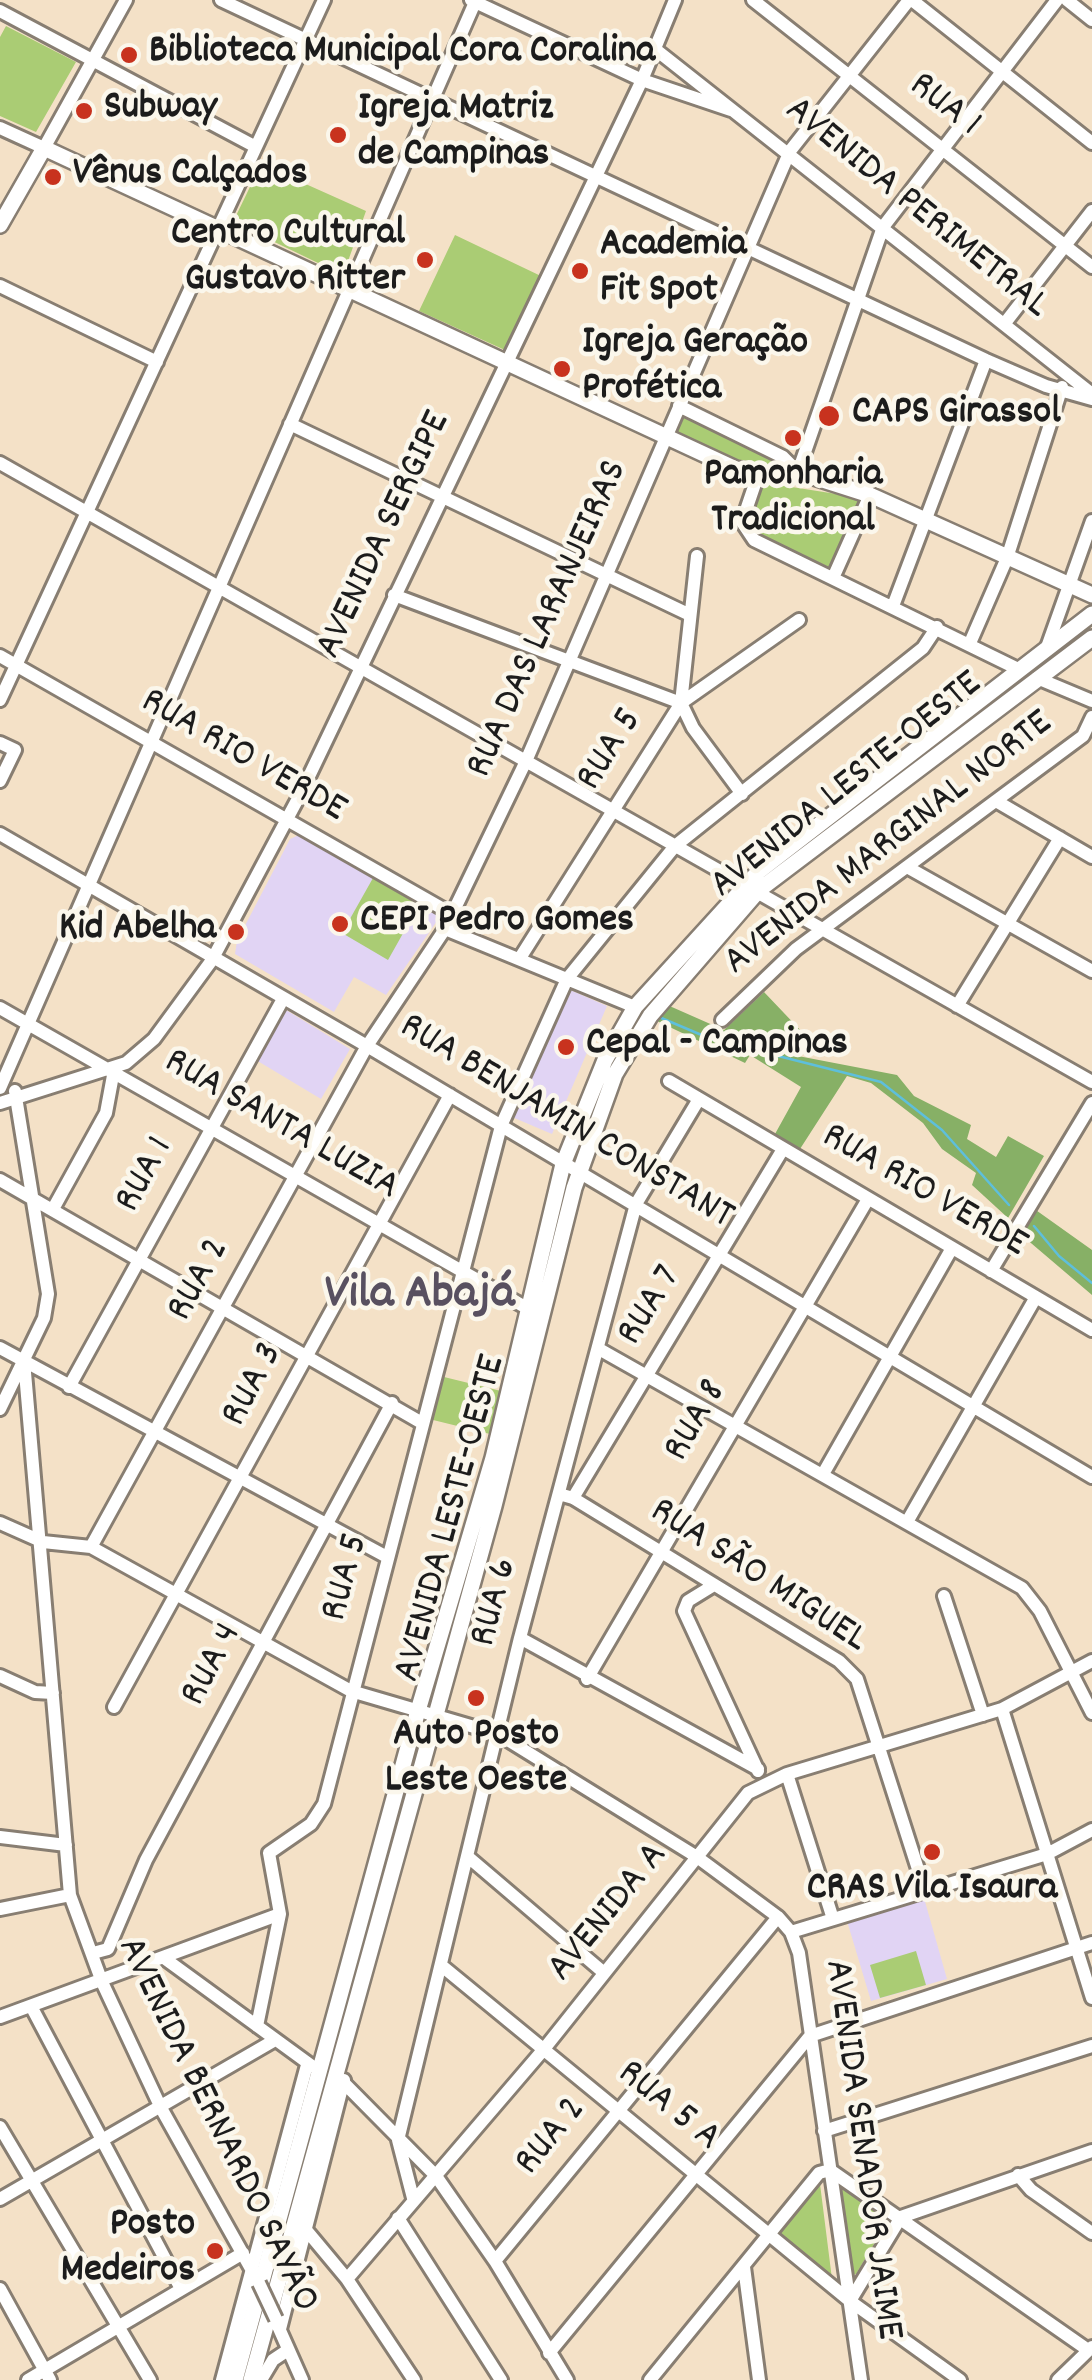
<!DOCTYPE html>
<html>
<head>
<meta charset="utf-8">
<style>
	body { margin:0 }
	canvas { display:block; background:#f4e1c7 }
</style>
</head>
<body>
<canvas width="1092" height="2380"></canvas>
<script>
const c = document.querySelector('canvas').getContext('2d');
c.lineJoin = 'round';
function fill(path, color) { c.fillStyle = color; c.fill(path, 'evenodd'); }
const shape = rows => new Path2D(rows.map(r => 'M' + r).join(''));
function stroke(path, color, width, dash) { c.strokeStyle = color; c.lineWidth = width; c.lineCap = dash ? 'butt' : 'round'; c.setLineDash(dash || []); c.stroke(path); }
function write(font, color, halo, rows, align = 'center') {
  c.font = font + ' Dekko,sans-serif'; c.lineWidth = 9; c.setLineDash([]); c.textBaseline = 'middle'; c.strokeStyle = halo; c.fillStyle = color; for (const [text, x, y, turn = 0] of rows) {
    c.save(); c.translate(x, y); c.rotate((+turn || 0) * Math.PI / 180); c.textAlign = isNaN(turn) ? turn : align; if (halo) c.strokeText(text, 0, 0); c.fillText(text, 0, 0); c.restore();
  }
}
fill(shape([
	[299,835,436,910,437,921,386,995,354,977,334,1012,235,954,237,941,290,839],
	[568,989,607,1006,552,1134,512,1117],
	[286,1010,350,1049,321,1099,256,1060],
	[924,1898,947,1979,871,2001,847,1921]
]), '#e1d4f4');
fill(shape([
	[6,26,76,62,36,132,0,116,0,37],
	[261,164,366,211,343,275,233,222],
	[455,235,543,277,507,351,419,311],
	[680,409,792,466,788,474,725,458,671,432],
	[760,482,862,498,831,568,750,531,747,522],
	[373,878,419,905,388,960,342,933],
	[440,1376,501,1391,490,1434,429,1419],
	[916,1951,926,1985,880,1998,870,1965],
	[840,2181,883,2210,889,2219,856,2274,852,2275],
	[816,2183,820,2184,832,2279,777,2237,778,2230]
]), '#aacc74');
fill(shape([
	[764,992,803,1033,796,1047,798,1056,897,1075,914,1096,971,1125,967,1139,996,1157,1008,1136,1044,1156,1008,1218,972,1185,976,1173,942,1149,923,1123,871,1083,847,1076,800,1149,775,1134,801,1087,750,1055,745,1063,655,1020,665,1004,724,1030],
	[1033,1208,1092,1250,1092,1295,1018,1232]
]), '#87b066');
stroke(shape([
	[659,1017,711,1039,881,1082,942,1130,1009,1205],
	[1034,1226,1059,1256,1092,1283]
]), '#5ebfdc', 2.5);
const minor = shape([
	[221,0,986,360,1046,386,1092,399],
	[471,0,642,80,731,110],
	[753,0,1092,267],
	[912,0,1092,143],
	[1067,0,1092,20],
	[0,11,256,147],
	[655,49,1092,394],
	[0,128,44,148,126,0],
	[0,286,157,362],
	[1005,323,1092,211],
	[679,406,783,457,798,472,883,227,1057,0],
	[290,424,688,614],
	[0,463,1092,1082],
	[758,475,742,522,754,540,1020,670],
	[833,578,870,495],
	[394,595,681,703],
	[893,606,986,360],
	[970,643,1007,558,1062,387],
	[1046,650,1092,521],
	[0,656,452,914],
	[1037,678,1092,701],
	[0,700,324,0],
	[681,703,799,620],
	[681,703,693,728,742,794],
	[0,743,15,750,0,781],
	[996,801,1092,857],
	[0,834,367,1046,1092,1477],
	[907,867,1092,971],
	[445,929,635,1007],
	[520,958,681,703,697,556],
	[957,1006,1060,838],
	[0,1008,525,1307],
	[722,1020,796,949,1083,736,1092,717],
	[669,1081,1092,1330],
	[0,1088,476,0],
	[0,1103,126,1063,154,1039,212,960,302,791,642,80,675,0],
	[0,1180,422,1423],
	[53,1209,106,1113,114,1070],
	[991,1271,1092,1103],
	[0,1348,387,1557],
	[599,1349,1022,1588,1040,1611,1092,1713],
	[24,1361,70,1895,102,1982,161,2108,259,2283],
	[69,1387,283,999],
	[0,1409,44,1318,48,1294,15,1091],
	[823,1474,952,1248],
	[559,1494,573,1498,839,1661,857,1679,925,1891],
	[573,1498,783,1149],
	[907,1522,1036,1297],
	[0,1523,43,1542,91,1547,351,1691,498,1734,697,1857,778,1917,791,1932,799,1953,861,2380],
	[91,1547,367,1046,445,929,526,761,790,151,909,0],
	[714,1585,688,1601,684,1611,758,1771],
	[944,1596,983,1715],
	[520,1638,758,1769],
	[0,1676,35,1692,53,1693],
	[587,1679,868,1199],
	[114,1707,450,1095],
	[1002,1709,1092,1998],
	[787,1774,833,1919],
	[0,1837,66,1845],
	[467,1856,603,1972],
	[0,1909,70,1895],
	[791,1932,1047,1854,1092,1830],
	[93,1953,108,1949,146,1860,392,1403],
	[164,1958,312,2066],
	[442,1966,850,2301,960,2380],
	[31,2006,180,2287],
	[0,2017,280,1914],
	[257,2026,280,1914,269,1853,311,1824,324,1804,501,1126,567,979,675,846,923,648,937,627],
	[336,2075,436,2176,495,2261,567,2380],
	[0,2127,150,2380],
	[824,2131,1092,2046],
	[1018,2175,1031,2190,1092,2233],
	[413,2198,398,2140,520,1638,636,1204,699,1099],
	[0,2199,275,2040],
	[398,2218,501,2380],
	[307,2231,347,2279,414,2380],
	[495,2261,778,1917],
	[744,2267,759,2380],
	[347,2279,544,2049,748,1793,787,1774,1002,1709,1092,1661],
	[0,2289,50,2380],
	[850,2301,901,2217,1092,2151],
	[278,2326,302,2380],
	[280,2329,344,2080],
	[549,2353,810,2036,1092,1943],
	[28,2380,243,2253],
	[222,2380,307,2065],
	[261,2380,273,2360,288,2350],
	[650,2380,819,2173,830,2170,1088,2350],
	[1058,2380,1092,2347]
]);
const major = shape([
	[0,225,44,148,736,469,778,476,798,472,870,495,1092,595],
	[235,2380,417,1714,493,1458,563,1164,605,1060,635,1007,759,871,1092,614],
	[251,2380,494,1506,574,1188,615,1074,650,1016,759,890,1092,638]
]);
stroke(minor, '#887e72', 18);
stroke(major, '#887e72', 20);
stroke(minor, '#fff', 12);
stroke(major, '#fff', 15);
const minorBridge = shape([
	[259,2283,276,2319]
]);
stroke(minorBridge, '#887e72', 18, []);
stroke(minorBridge, '#fff', 12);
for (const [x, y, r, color] of [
	[129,55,10,"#c8321e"],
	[84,111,10,"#c8321e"],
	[338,135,10,"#c8321e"],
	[53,177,10,"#c8321e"],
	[425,260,10,"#c8321e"],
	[580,271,10,"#c8321e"],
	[562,369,10,"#c8321e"],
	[829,416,12,"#c8321e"],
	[793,438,10,"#c8321e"],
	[340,924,10,"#c8321e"],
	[236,932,10,"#c8321e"],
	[566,1047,10,"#c8321e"],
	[476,1698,10,"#c8321e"],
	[932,1852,10,"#c8321e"],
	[215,2251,10,"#c8321e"]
]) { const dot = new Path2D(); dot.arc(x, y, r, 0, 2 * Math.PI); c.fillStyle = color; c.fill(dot); stroke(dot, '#fbf7ec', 4); }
write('bold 40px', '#1c1c1c', '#fbf7ec', [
	["Biblioteca Municipal Cora Coralina",149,55],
	["Subway",104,111],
	["Igreja Matriz",358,112],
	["de Campinas",358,158],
	["Vênus Calçados",73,177],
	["Centro Cultural",405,237,"right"],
	["Gustavo Ritter",405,283,"right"],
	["Academia",600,248],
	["Fit Spot",600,294],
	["Igreja Geração",582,346],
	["Profética",582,392],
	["CAPS Girassol",852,416],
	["Pamonharia",793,478,"center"],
	["Tradicional",793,524,"center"],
	["CEPI Pedro Gomes",360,924],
	["Kid Abelha",216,932,"right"],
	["Cepal - Campinas",586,1047],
	["Auto Posto",476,1738,"center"],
	["Leste Oeste",476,1784,"center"],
	["CRAS Vila Isaura",932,1892,"center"],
	["Posto",195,2228,"right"],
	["Medeiros",195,2274,"right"]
], 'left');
write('40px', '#1c1c1c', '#fbf7ec', [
	["RUA 1",943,107,38],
	["AVENIDA PERIMETRAL",915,210,39],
	["AVENIDA SERGIPE",386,536,-65],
	["RUA DAS LARANJEIRAS",550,620,-66],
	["RUA 5",612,751,-58],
	["RUA RIO VERDE",242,758,30],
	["AVENIDA LESTE-OESTE",848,787,-39],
	["AVENIDA MARGINAL NORTE",890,845,-38],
	["RUA BENJAMIN CONSTANT",565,1124,31],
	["RUA SANTA LUZIA",280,1127,30],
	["RUA 1",147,1176,-61],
	["RUA RIO VERDE",923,1193,30],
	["RUA 2",201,1281,-61],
	["RUA 7",652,1307,-58],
	["RUA 3",255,1386,-62],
	["RUA 8",698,1422,-60],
	["AVENIDA LESTE-OESTE",453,1519,-75],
	["RUA 5",348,1578,-75],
	["RUA SÃO MIGUEL",757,1578,33],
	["RUA 6",497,1603,-75],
	["RUA 4",214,1666,-62],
	["AVENIDA A",610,1914,-51],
	["RUA 5 A",667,2108,39],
	["AVENIDA BERNARDO SAYÃO",215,2126,64],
	["RUA 2",553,2138,-51],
	["AVENIDA SENADOR JAIME",860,2150,82]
]);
write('bold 50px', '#585060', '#fbf7ec', [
	["Vila Abajá",420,1298]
]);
</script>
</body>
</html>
